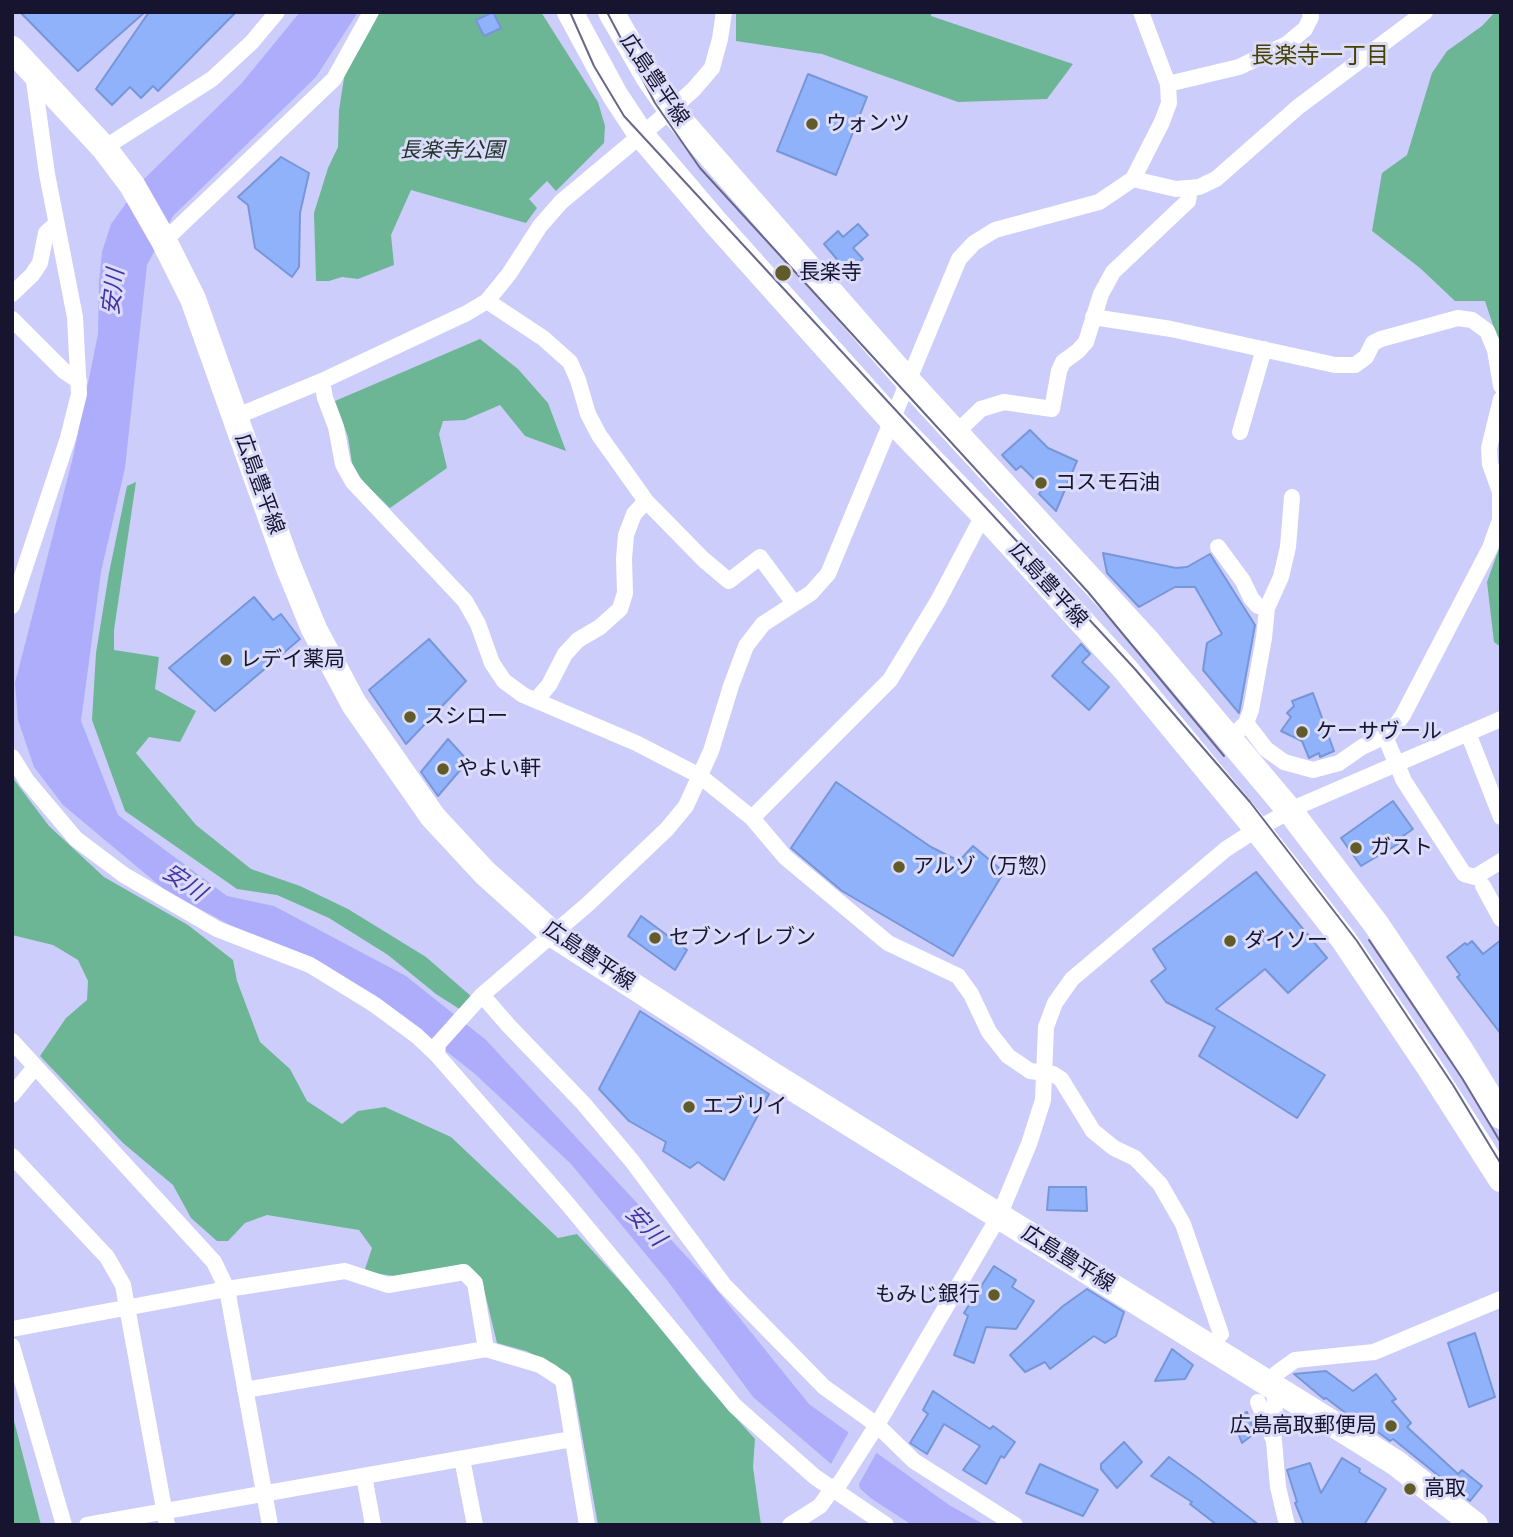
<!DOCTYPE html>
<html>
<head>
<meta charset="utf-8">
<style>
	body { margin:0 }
	#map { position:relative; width:1513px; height:1537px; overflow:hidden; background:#cccdfa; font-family:Lora,serif }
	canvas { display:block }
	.frame { position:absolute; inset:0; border:14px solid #16142f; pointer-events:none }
</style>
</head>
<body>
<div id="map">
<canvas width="1513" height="1537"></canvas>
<div class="frame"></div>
</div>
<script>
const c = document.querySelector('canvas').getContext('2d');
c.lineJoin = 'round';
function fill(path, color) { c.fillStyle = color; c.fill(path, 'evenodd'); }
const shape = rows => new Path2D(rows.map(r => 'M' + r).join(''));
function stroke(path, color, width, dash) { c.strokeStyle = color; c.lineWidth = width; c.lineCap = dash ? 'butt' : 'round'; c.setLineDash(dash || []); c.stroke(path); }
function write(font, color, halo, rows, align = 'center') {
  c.font = font + ' Lora,"Noto Sans JP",serif'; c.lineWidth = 6; c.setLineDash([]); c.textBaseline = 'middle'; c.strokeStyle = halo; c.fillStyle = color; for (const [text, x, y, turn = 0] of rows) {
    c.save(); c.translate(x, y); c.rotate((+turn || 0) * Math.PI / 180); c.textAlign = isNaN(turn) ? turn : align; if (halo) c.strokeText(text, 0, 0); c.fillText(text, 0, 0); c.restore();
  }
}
fill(shape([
	[377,12,541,12,598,102,605,126,604,143,556,191,547,181,529,199,537,208,526,223,411,190,391,235,394,265,358,279,342,277,329,281,316,281,314,213,328,168,338,147,339,110,345,72],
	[736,12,932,12,931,16,1073,64,1047,99,958,102,822,54,736,41],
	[1495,12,1501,12,1501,349,1485,301,1455,301,1420,268,1372,231,1382,173,1407,155,1432,73,1447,51,1482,26],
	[480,339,518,369,548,403,566,451,525,436,500,405,465,420,443,421,439,434,447,468,390,508,363,482,352,463,348,437,335,401],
	[136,482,114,630,114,650,159,657,155,689,196,711,180,742,149,737,136,753,196,825,251,869,300,886,348,909,426,957,472,997,461,1010,436,994,388,955,329,918,277,895,237,889,125,811,92,720,96,653,109,573,127,486],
	[1501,543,1501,647,1494,642,1487,582],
	[12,777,49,826,104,877,188,925,233,960,237,981,260,1042,290,1069,307,1101,342,1124,358,1111,385,1107,451,1137,558,1238,577,1234,642,1305,702,1380,755,1439,753,1467,761,1525,598,1525,572,1379,556,1365,526,1351,497,1343,482,1281,463,1264,403,1277,364,1272,372,1248,359,1230,267,1215,245,1223,228,1241,217,1241,191,1218,173,1185,123,1143,40,1056,66,1018,87,1000,88,981,78,960,53,945,12,935],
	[12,1413,41,1525,12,1525]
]), '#6cb695');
fill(shape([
	[300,12,358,12,316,77,173,216,147,265,125,468,101,572,81,721,118,815,227,896,274,906,406,976,486,1040,712,1284,809,1404,949,1505,985,1525,912,1525,872,1499,753,1397,667,1280,571,1164,475,1074,378,997,314,958,230,925,166,891,63,805,34,767,18,720,15,683,73,457,98,334,99,281,102,252,111,224,143,180,241,84]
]), '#aeadfc');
fill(shape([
	[850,1430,878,1450,859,1484,861,1494,827,1465,831,1464]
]), '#cccdfa');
const building = shape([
	[20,12,145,12,78,71,20,12],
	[149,12,236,12,158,91,153,86,141,98,130,87,112,105,96,89,149,12],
	[493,12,501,28,484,36,476,20,493,12],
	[808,74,867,97,836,175,777,151,808,74],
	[281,157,309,173,300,213,299,267,292,277,255,248,248,205,238,197,281,157],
	[858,224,868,235,853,248,863,259,848,272,824,244,838,231,843,237,858,224],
	[1030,430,1048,448,1077,461,1056,511,1039,494,1043,488,1021,466,1016,470,1002,455,1030,430],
	[1103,553,1176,568,1187,567,1210,554,1255,625,1239,713,1203,670,1207,643,1222,634,1195,587,1175,587,1139,607,1107,573,1103,553],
	[254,597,273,620,281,614,300,639,215,711,169,668,254,597],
	[429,639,466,681,406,744,369,690,429,639],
	[1081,644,1090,654,1082,662,1109,687,1089,710,1052,676,1081,644],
	[1313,693,1334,751,1320,757,1319,753,1309,758,1302,741,1281,731,1291,717,1287,713,1294,706,1292,701,1313,693],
	[448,739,468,761,438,796,421,772,448,739],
	[836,782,931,847,959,861,973,846,1004,872,953,956,842,891,791,848,836,782],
	[1393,801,1413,829,1396,841,1398,844,1361,866,1341,838,1393,801],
	[1256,872,1327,958,1288,993,1265,969,1216,1009,1325,1075,1297,1118,1199,1056,1215,1027,1166,1002,1151,981,1166,969,1153,949,1256,872],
	[641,916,687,950,675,970,628,936,641,916],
	[1501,940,1501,1034,1457,977,1460,975,1447,957,1465,943,1467,945,1472,941,1483,954,1501,940],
	[640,1011,769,1094,724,1180,698,1162,690,1168,663,1151,666,1142,629,1121,599,1089,640,1011],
	[1049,1187,1086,1187,1087,1211,1047,1210,1049,1187],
	[994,1266,1016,1280,1012,1287,1034,1301,1016,1329,986,1327,974,1363,954,1355,968,1316,964,1313,994,1266],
	[1087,1289,1124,1312,1116,1336,1105,1343,1094,1336,1050,1369,1045,1362,1025,1372,1010,1355,1063,1306,1087,1289],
	[1475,1333,1495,1397,1469,1407,1448,1343,1475,1333],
	[1172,1349,1193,1365,1185,1379,1155,1381,1172,1349],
	[1326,1371,1353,1391,1376,1374,1396,1399,1392,1401,1411,1423,1407,1427,1458,1474,1462,1470,1482,1486,1470,1501,1393,1439,1390,1441,1364,1422,1363,1424,1343,1411,1326,1398,1324,1399,1294,1374,1326,1371],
	[933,1391,990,1429,993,1426,1015,1442,1004,1458,1001,1456,986,1484,963,1470,980,1446,944,1424,927,1454,910,1443,928,1414,923,1410,933,1391],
	[1247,1412,1255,1433,1242,1443,1232,1418,1247,1412],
	[1124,1442,1142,1462,1117,1488,1101,1469,1101,1464,1124,1442],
	[1169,1457,1198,1478,1259,1525,1217,1525,1190,1504,1192,1502,1151,1476,1169,1457],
	[1342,1458,1360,1469,1359,1472,1386,1489,1364,1525,1304,1525,1295,1503,1297,1502,1287,1470,1310,1463,1321,1493,1342,1458],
	[1040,1464,1098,1490,1083,1516,1026,1493,1040,1464]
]);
fill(building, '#8fb2fb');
stroke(building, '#7796d8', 2);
stroke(shape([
	[1168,84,1239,67,1287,44,1305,29,1311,17,1310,12],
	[104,148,212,79,252,42,277,12],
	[1133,179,1176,189,1199,187,1216,179,1298,107,1425,12],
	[164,241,334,79,371,12],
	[12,294,32,275,40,263,46,233,56,224],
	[487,301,543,338,570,362,578,380,588,414,599,435,646,501,704,560,729,581,760,557,794,603],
	[1093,317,1171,329,1335,365,1355,365,1366,357,1373,343,1381,339,1458,318,1472,320,1487,331,1495,350,1501,386],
	[12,319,64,371,79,381],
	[322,381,325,398,336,427,343,464,353,482,465,601,478,624,492,663,504,681,523,695,636,743,700,776,752,818,785,857,888,943,958,976,971,994,989,1032,1008,1056,1030,1071,1053,1074,1061,1079,1093,1131,1114,1148,1135,1158,1160,1184,1183,1224,1221,1334],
	[235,417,322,381,467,313,487,301,509,274,540,226,561,202,671,110,694,89,712,68,720,39,724,12],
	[1240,432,1264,349],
	[956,433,981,409,1004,402,1052,409,1059,371,1063,362,1078,351,1086,342,1101,294,1113,272,1188,201,1190,188],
	[1218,547,1243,581,1251,598,1258,606,1267,608],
	[12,606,68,438,79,394,75,317,47,174,33,74],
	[536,700,549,685,565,654,578,640,600,627,620,609,625,593,624,559,626,535,634,514,646,501],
	[1246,723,1266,749,1284,762,1313,770,1339,763,1362,747,1379,739,1386,739,1404,781,1464,874,1475,877,1501,861],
	[1239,730,1246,723,1251,710,1264,638,1267,608,1281,577,1288,547,1292,497],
	[1468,733,1501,817],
	[1386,739,1403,715,1490,548,1500,520,1500,492,1490,464,1489,448,1501,399],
	[12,757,27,781,76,839,124,875,217,929,310,965,375,1005,417,1036,437,1055,566,1202,735,1406,815,1477,886,1525],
	[752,818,890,680,938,601,978,525,987,518],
	[1483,886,1501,919],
	[482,995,509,1026,583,1103,632,1161,724,1285,824,1387,877,1425,914,1461,1015,1525],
	[12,1041,214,1262,227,1289,270,1525],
	[437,1055,438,1044,482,995,588,904,667,829,686,806,711,751,731,686,746,646,763,624,811,593,828,574,959,259,974,243,995,230,1099,202,1133,179,1162,122,1169,103,1168,84,1141,12],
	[12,1095,35,1067],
	[12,1156,107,1257,123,1285,167,1525],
	[12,1329,227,1289,345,1271,388,1285,464,1272,475,1283,486,1349,540,1365,563,1380,587,1525],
	[12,1346,64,1525],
	[1269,1382,1277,1373,1295,1360,1374,1352,1501,1299],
	[245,1390,486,1349],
	[1258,1402,1274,1441,1278,1487,1287,1525],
	[1274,1435,1275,1397,1288,1394],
	[462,1459,475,1525],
	[364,1476,373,1525],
	[87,1525,572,1439],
	[790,1525,820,1506,833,1488,840,1483,877,1425,999,1216,1029,1144,1043,1100,1046,1027,1055,1003,1072,979,1226,849,1257,829,1299,806,1501,719]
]), '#fff', 16);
stroke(shape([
	[570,12,615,95,642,136,715,222,892,420,987,518,1126,670,1257,829,1344,940,1430,1068,1501,1179],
	[611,12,649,78,671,110,908,381,1148,642,1290,811,1376,924,1461,1051,1501,1116],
	[12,49,104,148,132,185,164,241,193,299,287,563,314,629,354,704,433,817,485,873,554,935,769,1073,1396,1463,1475,1525]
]), '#fff', 26);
stroke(shape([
	[570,12,594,66,624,116,1134,668,1250,802,1357,941,1453,1085,1501,1164],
	[607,12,655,103,700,168,1088,592,1224,756],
	[1369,940,1462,1078,1501,1143]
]), '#69688b', 2);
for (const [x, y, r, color] of [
	[812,124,7,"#605b28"],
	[783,273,9,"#605b28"],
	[1041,483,7,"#605b28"],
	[226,660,7,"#605b28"],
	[410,717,7,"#605b28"],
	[1302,732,7,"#605b28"],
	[443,769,7,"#605b28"],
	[1356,848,7,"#605b28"],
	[899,867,7,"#605b28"],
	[655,938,7,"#605b28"],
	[1230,941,7,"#605b28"],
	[689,1107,7,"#605b28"],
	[994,1295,7,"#605b28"],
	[1391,1426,7,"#605b28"],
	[1410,1489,7,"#605b28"]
]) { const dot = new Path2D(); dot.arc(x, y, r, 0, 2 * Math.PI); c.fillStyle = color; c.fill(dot); stroke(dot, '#dbdbfa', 2.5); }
write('21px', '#16142f', '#dbdbfa', [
	["広島豊平線",654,80,56],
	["広島豊平線",259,484,70],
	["広島豊平線",1048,585,48],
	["広島豊平線",589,956,34],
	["広島豊平線",1068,1259,32]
]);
write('21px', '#16142f', '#dbdbfa', [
	["ウォンツ",826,124],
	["長楽寺",799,273],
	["コスモ石油",1055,483],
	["レデイ薬局",240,660],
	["スシロー",424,717],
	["ケーサヴール",1316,732],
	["やよい軒",457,769],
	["ガスト",1370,848],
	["アルゾ（万惣）",913,867],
	["セブンイレブン",669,938],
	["ダイソー",1244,941],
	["エブリイ",703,1107],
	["もみじ銀行",980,1295,"right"],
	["広島高取郵便局",1377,1426,"right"],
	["高取",1424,1489]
], 'left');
write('italic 21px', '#1c3228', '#dbdbfa', [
	["長楽寺公園",452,151]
]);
write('23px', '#484200', '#dbdbfa', [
	["長楽寺一丁目",1320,56]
]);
write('italic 23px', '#4633a2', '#dbdbfa', [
	["安川",114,292,-83],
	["安川",184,883,34],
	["安川",645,1226,47]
]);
</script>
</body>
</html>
